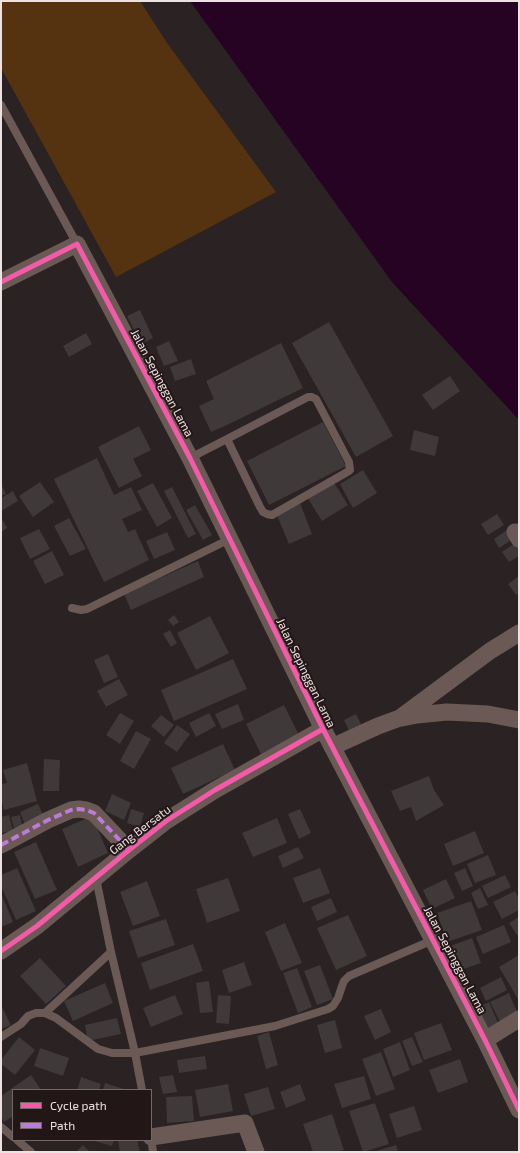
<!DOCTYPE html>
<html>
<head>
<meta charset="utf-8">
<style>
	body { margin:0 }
	#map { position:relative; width:520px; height:1153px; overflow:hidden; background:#2a2223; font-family:"Exo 2",sans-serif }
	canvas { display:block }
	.frame { position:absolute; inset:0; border:2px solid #ece2e2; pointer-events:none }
	.legend { position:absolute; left:12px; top:1089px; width:140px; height:52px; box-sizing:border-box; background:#231616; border:1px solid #736868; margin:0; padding:5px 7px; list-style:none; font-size:12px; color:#ece2e2 }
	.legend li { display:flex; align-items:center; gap:8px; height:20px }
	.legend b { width:20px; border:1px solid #736868 }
</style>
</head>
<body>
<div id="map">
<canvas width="520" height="1153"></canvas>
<div class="frame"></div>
<ul class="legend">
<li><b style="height:5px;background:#f35aa7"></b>Cycle path</li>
<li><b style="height:5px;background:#bd7bd9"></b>Path</li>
</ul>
</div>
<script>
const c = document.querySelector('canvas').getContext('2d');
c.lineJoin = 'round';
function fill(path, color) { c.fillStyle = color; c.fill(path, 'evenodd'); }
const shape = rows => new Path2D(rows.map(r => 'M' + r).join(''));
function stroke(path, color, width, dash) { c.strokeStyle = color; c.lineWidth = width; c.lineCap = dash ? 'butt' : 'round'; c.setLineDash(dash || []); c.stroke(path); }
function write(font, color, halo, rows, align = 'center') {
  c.font = font + ' "Exo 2",sans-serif'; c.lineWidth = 4; c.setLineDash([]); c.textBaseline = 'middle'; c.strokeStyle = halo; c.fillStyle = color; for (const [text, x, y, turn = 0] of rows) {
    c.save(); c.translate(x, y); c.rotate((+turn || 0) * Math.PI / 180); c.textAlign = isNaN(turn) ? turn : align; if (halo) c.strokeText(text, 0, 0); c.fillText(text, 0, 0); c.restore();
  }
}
fill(shape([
	[1,1,140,1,167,43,276,192,116,277,1,68]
]), '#563310');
fill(shape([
	[190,1,519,1,519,420,392,282]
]), '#270323');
fill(shape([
	[140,310,153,338,141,344,127,316],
	[329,322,393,436,356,457,292,343],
	[86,333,92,344,69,357,63,346],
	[169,341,178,361,164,366,156,347],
	[281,343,303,388,227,425,211,432,199,406,214,399,206,381],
	[191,359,196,374,175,381,170,367],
	[450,376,460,391,433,410,422,395],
	[323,422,346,466,269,505,247,461],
	[139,426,151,450,133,459,142,476,119,488,98,447],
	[414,430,439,437,435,456,410,450],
	[97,458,114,495,131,487,142,510,122,519,128,532,135,529,149,560,104,582,54,479],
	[363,470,377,493,353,508,340,484],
	[333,481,348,505,322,521,307,497],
	[40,482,54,502,33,517,19,496],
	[153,483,172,518,157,527,137,491],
	[1,484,6,494,1,496],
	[172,487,196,534,188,538,164,491],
	[13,491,18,501,1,511,1,498],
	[300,503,312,534,289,544,276,513],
	[195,505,212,535,203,540,186,510],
	[497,514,504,525,488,535,481,524],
	[1,518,7,528,1,532],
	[69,518,86,549,70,556,54,526],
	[39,529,50,549,30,559,20,538],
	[507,530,513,539,499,548,494,539],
	[167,532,175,550,154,559,146,541],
	[518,541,519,543,519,556,509,562,502,552],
	[52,551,64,575,45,584,33,561],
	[198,561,204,577,131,610,124,594],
	[519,576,519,593,516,595,508,584],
	[174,615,179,622,173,626,168,620],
	[210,616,229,653,196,670,177,633],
	[170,630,177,643,171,647,163,634],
	[108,654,118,677,104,683,94,660],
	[233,659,247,689,174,721,161,690],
	[119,679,128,695,106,707,97,691],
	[238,704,244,720,222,729,215,714],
	[284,705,300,737,262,756,246,724],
	[120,713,134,721,120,744,106,735],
	[209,713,216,726,196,737,189,723],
	[356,714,362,726,350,733,344,720],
	[161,715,174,725,164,737,151,726],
	[177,725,190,734,177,752,164,743],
	[136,731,151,739,134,769,120,761],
	[223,744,235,770,183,794,171,768],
	[44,759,60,760,59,791,43,791],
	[27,763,37,801,4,810,1,799,1,784,7,783,3,770],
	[429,776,434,790,444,805,416,821,411,807,400,811,391,791],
	[112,794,131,803,124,820,105,811],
	[38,804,45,819,26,827,20,812],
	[131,809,144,813,140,827,127,823],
	[300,809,311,833,299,839,288,814],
	[9,815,13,831,1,833,1,817],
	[20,815,23,829,15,831,11,817],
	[92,816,108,853,78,867,62,829],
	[277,818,287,843,253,857,242,833],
	[475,831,484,853,453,866,444,844],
	[36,842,57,890,35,899,14,852],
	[298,847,304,858,283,868,278,856],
	[488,855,496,875,475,883,467,864],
	[17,868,36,911,16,920,1,886,1,875],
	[320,868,330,893,303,903,293,878],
	[465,868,473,886,462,891,454,873],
	[505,875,511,887,488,898,482,886],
	[228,878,240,911,207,923,196,889],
	[446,879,455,898,432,909,423,890],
	[147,881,160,916,133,926,120,892],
	[480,888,488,905,478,909,471,893],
	[515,891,519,899,519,910,502,919,493,902],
	[1,893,13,922,1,927],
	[331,898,337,912,317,921,311,907],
	[471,901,482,930,447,942,437,913],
	[348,915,367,956,336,970,317,928],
	[519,917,519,934,517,935,509,923],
	[166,919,175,945,138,958,129,931],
	[285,923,302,963,281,971,265,932],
	[504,925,511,942,483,954,476,937],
	[472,938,481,963,458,971,450,946],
	[193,944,203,971,150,990,141,963],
	[519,955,519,1001,499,967],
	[40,958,66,986,46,1004,20,976],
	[244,962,252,985,229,993,222,970],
	[320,965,333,999,317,1005,304,971],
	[297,968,312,1007,298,1013,283,973],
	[501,977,507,990,486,1001,480,988],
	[209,981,213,1012,200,1013,196,983],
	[105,983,113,1003,73,1021,64,1001],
	[509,993,518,1014,500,1022,490,1002],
	[175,995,183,1014,151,1027,143,1008],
	[218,995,231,996,229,1024,216,1023],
	[489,1002,499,1025,486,1030,476,1008],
	[1,1005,11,1025,1,1029],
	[381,1009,391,1032,375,1040,364,1016],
	[117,1018,121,1034,88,1041,85,1025],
	[335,1020,342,1048,325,1053,317,1025],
	[441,1023,452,1050,424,1060,414,1033],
	[269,1032,278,1065,266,1069,257,1036],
	[19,1037,35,1050,15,1075,1,1064,1,1060],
	[412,1037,423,1062,412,1066,402,1041],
	[400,1042,410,1070,393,1077,383,1049],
	[40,1048,69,1058,63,1076,34,1066],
	[381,1052,395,1089,376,1096,362,1059],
	[205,1056,207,1069,179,1073,177,1060],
	[460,1059,468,1082,438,1093,429,1070],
	[31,1075,41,1090,13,1090,13,1116,4,1122,1,1117,1,1096],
	[173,1075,177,1092,163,1094,159,1077],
	[364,1076,371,1099,342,1108,334,1084],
	[81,1077,101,1084,99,1090,77,1090],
	[105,1083,127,1090,103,1090],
	[228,1084,233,1111,200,1117,195,1090],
	[300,1084,306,1100,286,1108,280,1092],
	[268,1087,275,1109,251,1116,244,1094],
	[192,1096,194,1121,167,1123,166,1097],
	[375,1103,389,1144,363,1152,349,1111],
	[414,1106,422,1130,397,1138,389,1114],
	[332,1114,344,1150,338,1152,313,1152,303,1124],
	[91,1140,114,1140,112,1146],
	[118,1140,137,1140,140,1152,120,1152],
	[83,1145,90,1152,76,1152],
	[396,1145,398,1152,373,1152]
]), '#3f393a');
stroke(shape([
	[1,105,77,244],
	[190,458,227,439,308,397,312,397,316,399,349,462,350,470,349,471,272,515,267,514,263,512,260,507,227,439],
	[72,608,81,610,87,609,230,539],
	[96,878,111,952,135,1053,142,1090],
	[45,1013,111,952],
	[1,1037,21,1024,28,1016,36,1013,45,1013,56,1018,98,1049,112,1053,135,1053,275,1026,328,1009,333,1006,338,998,342,986,344,981,349,976,433,940],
	[1,1127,13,1137],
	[151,1137,153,1152],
	[17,1140,31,1152]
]), '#6a5954', 8);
stroke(shape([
	[1,282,77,244,190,458,323,729,485,1040,519,1110],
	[515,532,519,539],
	[401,717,490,651,519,633],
	[332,747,378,726,397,719,417,715,447,712,488,714,519,720],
	[1,845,48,820,71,810,79,809,86,810,94,813,129,850],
	[1,951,37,926,129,850,166,821,215,790,323,729],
	[485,1040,519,1019],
	[151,1137,245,1123,256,1152]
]), '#6a5954', 17);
stroke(shape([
	[1,845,48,820,71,810,79,809,86,810,94,813,129,850]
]), '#bd7bd9', 4, [8, 4]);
stroke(shape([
	[1,282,77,244,190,458,323,729,485,1040,519,1110],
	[1,951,37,926,129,850,166,821,215,790,323,729]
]), '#f35aa7', 5);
write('12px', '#ece2e2', '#231616', [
	["Jalan Sepinggan Lama",162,383,62],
	["Jalan Sepinggan Lama",306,673,64],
	["Gang Bersatu",140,830,-37],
	["Jalan Sepinggan Lama",455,960,62]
]);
</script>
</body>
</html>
